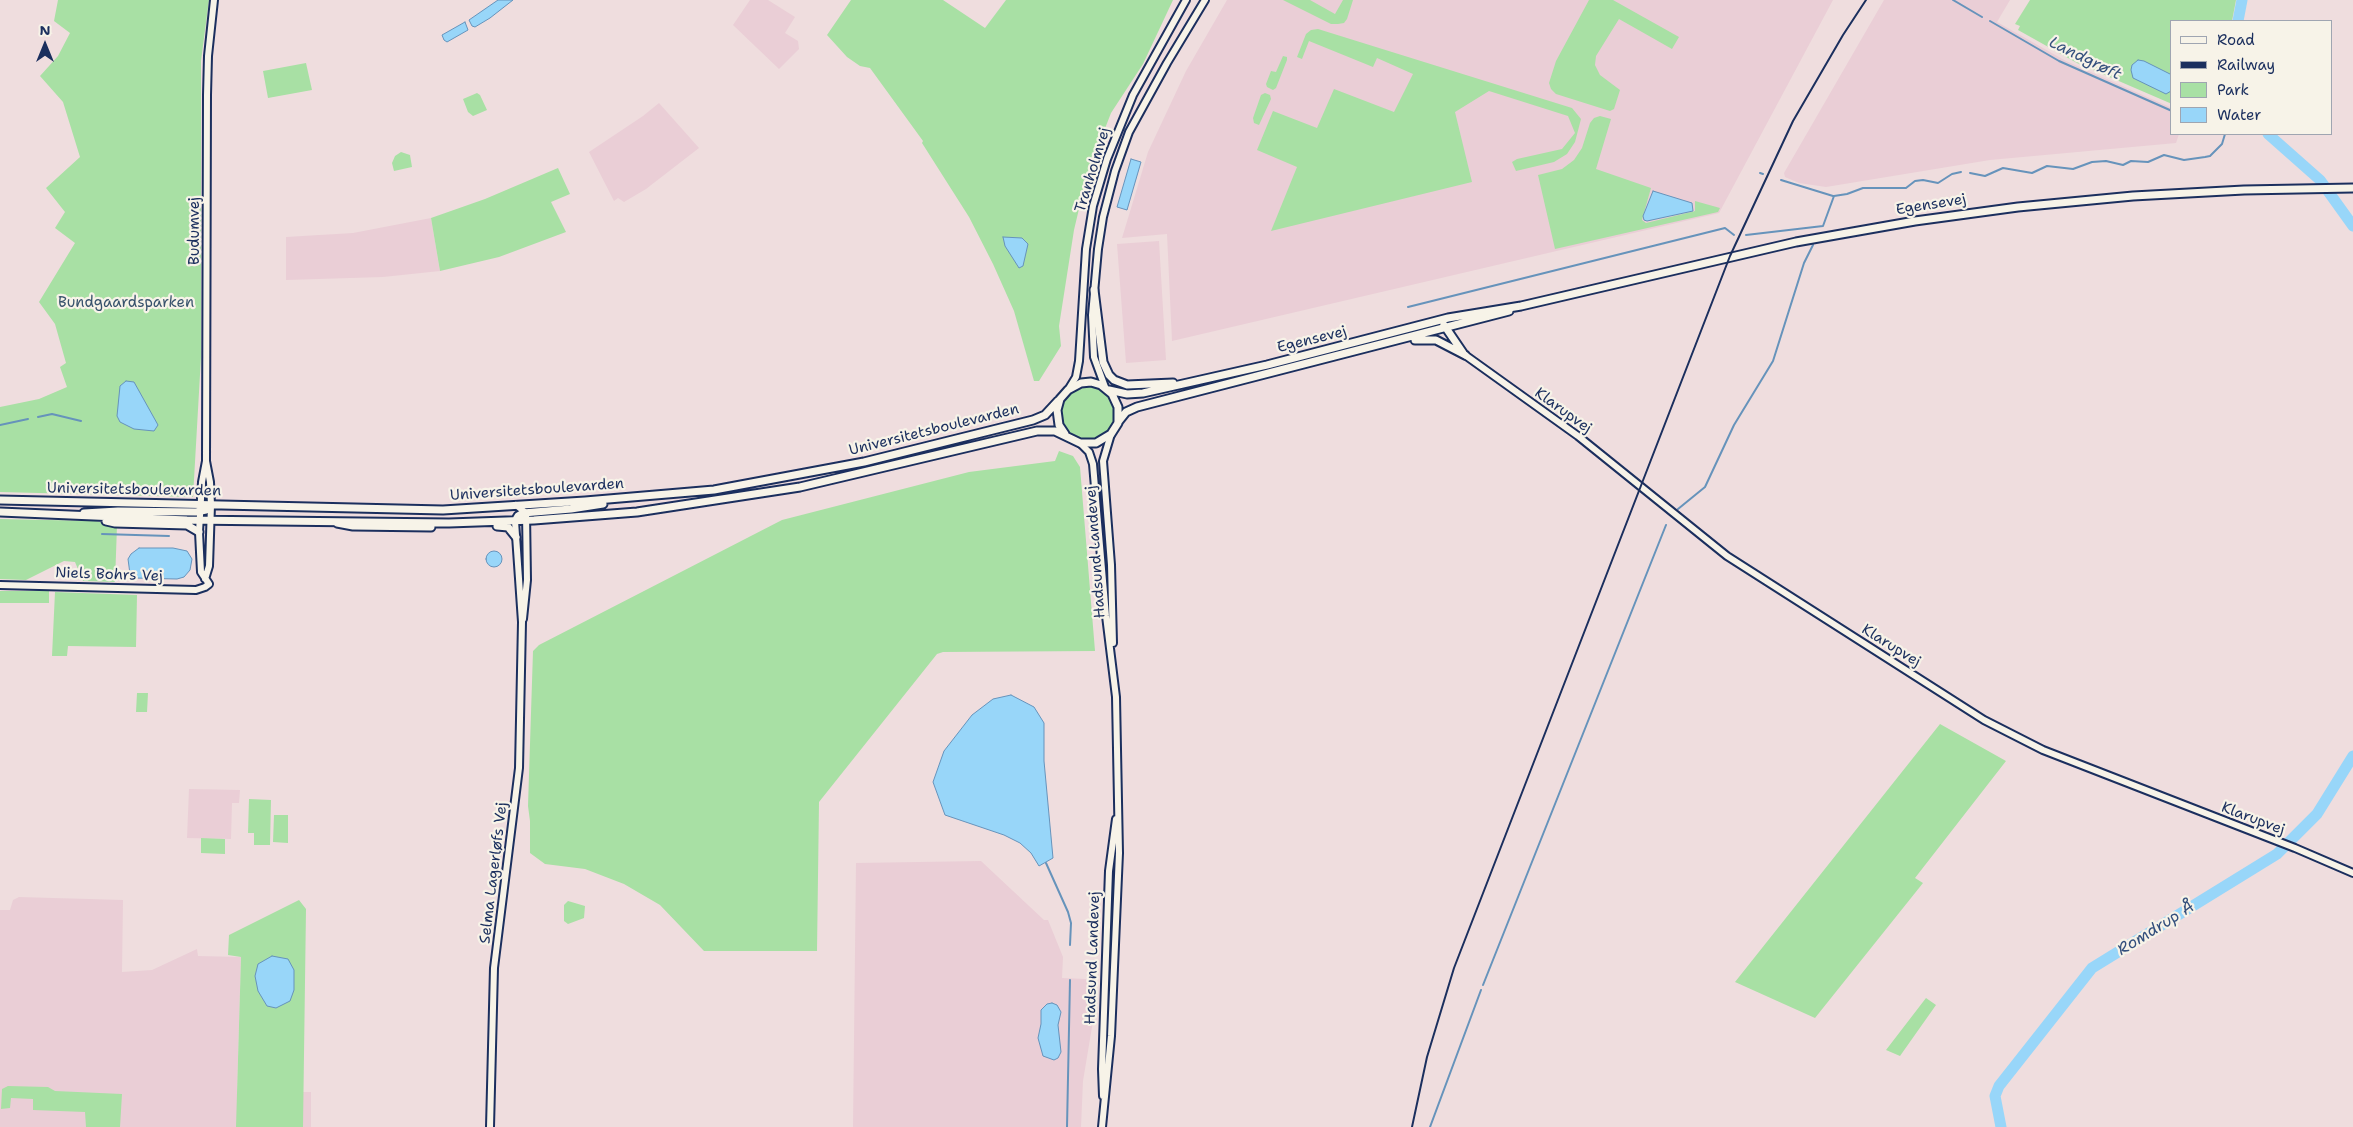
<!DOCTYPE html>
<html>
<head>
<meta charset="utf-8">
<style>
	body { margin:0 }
	#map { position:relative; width:2353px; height:1127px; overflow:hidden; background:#efddde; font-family:"Shantell Sans",sans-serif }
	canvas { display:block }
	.legend { position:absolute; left:2170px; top:20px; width:162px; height:115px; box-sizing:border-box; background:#f7f3e8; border:1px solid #9fa5b1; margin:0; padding:6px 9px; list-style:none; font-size:15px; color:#1b2f5e }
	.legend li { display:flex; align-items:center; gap:10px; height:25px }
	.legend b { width:25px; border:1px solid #9fa5b1 }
	.north { position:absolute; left:20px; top:20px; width:50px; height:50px; -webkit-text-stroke:4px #f7f3e8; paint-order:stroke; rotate:0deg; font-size:14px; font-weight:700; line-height:20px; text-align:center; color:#1b2f5e }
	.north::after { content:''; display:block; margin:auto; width:18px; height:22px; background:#1b2f5e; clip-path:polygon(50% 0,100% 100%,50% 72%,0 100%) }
</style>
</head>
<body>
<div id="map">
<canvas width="2353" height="1127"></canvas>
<ul class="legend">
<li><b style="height:6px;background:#f7f3e8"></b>Road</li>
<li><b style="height:6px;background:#1b2f5e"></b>Railway</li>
<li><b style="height:14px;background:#a8e0a4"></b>Park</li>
<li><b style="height:14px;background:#98d6f9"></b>Water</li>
</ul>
<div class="north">N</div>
</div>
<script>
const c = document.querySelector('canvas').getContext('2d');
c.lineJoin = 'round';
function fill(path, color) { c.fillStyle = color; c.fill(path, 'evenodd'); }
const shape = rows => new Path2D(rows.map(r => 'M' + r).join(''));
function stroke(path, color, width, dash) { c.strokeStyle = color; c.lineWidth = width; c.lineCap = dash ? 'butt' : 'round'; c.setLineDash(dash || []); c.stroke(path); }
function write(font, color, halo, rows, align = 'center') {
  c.font = font + ' "Shantell Sans",sans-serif'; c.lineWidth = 4.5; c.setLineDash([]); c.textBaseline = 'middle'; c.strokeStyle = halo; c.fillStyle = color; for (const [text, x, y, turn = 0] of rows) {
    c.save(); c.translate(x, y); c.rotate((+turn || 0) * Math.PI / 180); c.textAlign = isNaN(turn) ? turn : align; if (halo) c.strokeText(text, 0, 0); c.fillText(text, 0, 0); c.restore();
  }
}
fill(shape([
	[750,0,768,0,795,17,785,33,798,41,799,49,779,69,733,25],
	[1227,0,1833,0,1719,213,1172,341,1167,234,1122,238,1148,152,1186,71],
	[1884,0,2010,0,1997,22,2066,61,2172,108,2172,134,2179,134,2176,143,1990,160,1826,187,1799,183,1785,177,1784,173],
	[659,103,699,148,646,189,624,202,618,198,614,201,589,152,643,116],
	[431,218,440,271,383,277,286,280,286,237,353,233],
	[1159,241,1166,360,1126,363,1117,244],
	[189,789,240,790,239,803,232,803,231,839,187,838],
	[981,861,1044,920,1048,920,1063,957,1062,978,1086,979,1094,1015,1083,1081,1081,1127,853,1127,856,863],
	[19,897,123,900,122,972,152,970,197,949,198,956,241,957,237,1092,311,1092,311,1127,0,1127,0,910,10,910,13,900]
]), '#eaced6');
fill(shape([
	[58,0,209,0,201,61,201,357,193,497,0,492,0,407,39,399,67,387,60,367,66,363,55,324,39,302,75,243,55,228,65,212,46,188,80,157,63,102,40,76,58,56,70,33,54,21],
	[851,0,943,0,985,28,1006,0,1173,0,1143,64,1111,113,1087,175,1074,230,1059,326,1061,346,1039,381,1034,381,1014,311,993,264,969,217,922,143,923,141,870,68,860,66,847,57,827,35],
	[1283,0,1310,0,1335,14,1343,0,1353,0,1347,19,1344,23,1338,24,1331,24],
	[1589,0,1613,0,1679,37,1672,49,1619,19,1596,56,1595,65,1600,75,1620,90,1614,109,1610,111,1556,94,1551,89,1549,83,1556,61],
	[2030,0,2236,0,2232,21,2172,21,2172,104,2077,63,2018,30,2020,26,2015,24],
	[1318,29,1572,108,1581,119,1575,142,1567,154,1554,162,1516,171,1512,162,1517,159,1562,149,1575,133,1568,116,1489,91,1455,112,1472,182,1271,231,1297,167,1257,150,1273,111,1317,128,1334,89,1394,112,1413,74,1377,58,1373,67,1309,41,1302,59,1297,57,1306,34,1311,30],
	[1283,56,1287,57,1287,60,1276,88,1273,90,1267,87,1266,84,1271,71,1276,72],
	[306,63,312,90,268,98,263,71],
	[477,93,480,95,487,110,473,116,468,112,463,99],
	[1265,93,1270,95,1271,99,1259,125,1254,123,1253,118,1261,95],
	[1600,116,1611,119,1596,169,1651,188,1642,220,1646,223,1695,211,1695,201,1720,208,1718,212,1555,249,1538,175,1562,169,1574,160,1582,148,1590,123,1594,118],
	[401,152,410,155,412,167,394,171,392,163,395,156],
	[558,168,570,194,551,202,566,232,499,257,440,271,431,218,485,199],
	'1061 413a27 27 0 1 1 54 0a27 27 0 1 1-54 0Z',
	[1059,451,1073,456,1080,467,1095,651,943,652,937,654,819,802,817,951,704,951,660,905,624,884,585,869,545,864,530,853,530,821,528,806,533,651,539,645,782,520,969,472,1055,461],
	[0,519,96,521,117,526,115,582,83,581,75,562,64,561,26,580,0,579],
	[0,591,49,591,49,603,0,603],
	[55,592,137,595,136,647,68,646,67,656,52,656],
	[137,693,148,693,147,712,136,712],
	[1940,724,2006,761,1915,878,1923,883,1815,1018,1735,982],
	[249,799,271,800,270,845,254,845,254,833,248,833],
	[274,815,288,815,288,843,273,842],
	[201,838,225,839,225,854,201,853],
	[299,900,306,909,303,1127,236,1127,241,957,228,955,229,935],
	[568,901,585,906,584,918,568,924,564,921,564,905],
	[1926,998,1936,1005,1900,1056,1886,1050],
	[8,1086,48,1087,55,1091,122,1094,120,1127,86,1127,85,1112,33,1110,33,1099,11,1098,10,1108,1,1109,2,1089]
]), '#a8e0a4');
const water = shape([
	[498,0,513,0,490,18,475,27,472,26,469,20,498,0],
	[465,22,468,30,447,42,444,40,442,35,465,22],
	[2138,60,2144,61,2172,75,2171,91,2166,94,2133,78,2131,70,2132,65,2138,60],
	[1131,159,1141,162,1127,210,1117,207,1131,159],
	[1653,191,1692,203,1693,211,1647,221,1644,220,1643,216,1653,191],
	[1003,237,1022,238,1028,244,1023,266,1019,268,1005,246,1003,237],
	[126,381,134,382,158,425,154,431,134,429,120,422,117,416,120,386,126,381],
	[139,548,173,548,187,551,192,559,190,570,184,577,177,579,134,578,130,574,128,559,131,554,139,548],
	'486 559a8 8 0 1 1 16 0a8 8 0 1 1-16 0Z',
	[1011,695,1034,707,1044,723,1044,761,1053,858,1039,866,1031,853,1020,843,1004,835,945,815,933,782,944,751,972,715,993,699,1011,695],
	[272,956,288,959,294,970,294,990,290,1001,276,1008,267,1006,258,991,255,976,258,964,272,956],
	[1052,1003,1057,1005,1061,1012,1058,1025,1061,1052,1058,1058,1054,1060,1043,1056,1038,1038,1041,1024,1041,1010,1047,1004,1052,1003]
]);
fill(water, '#98d6f9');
stroke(water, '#6693bb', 1);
stroke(shape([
	[1953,0,1982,17],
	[1990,21,2059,61,2172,111],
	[1760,173,1763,174],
	[1970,173,1985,176,2003,168,2032,173,2047,166,2073,169,2092,162,2106,161,2123,165,2131,161,2148,162,2164,155,2184,160,2205,157,2210,156,2222,144,2225,134],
	[1781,180,1833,196],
	[1746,235,1823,226,1834,196,1847,194,1863,188,1906,188,1915,181,1923,180,1938,183,1952,174,1961,172],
	[1408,307,1725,228,1734,235],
	[38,417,52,414,81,421],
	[0,425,28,419],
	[1678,509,1705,487,1734,425,1773,361,1804,263,1813,245],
	[102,534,169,536],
	[1046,863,1068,912,1071,923,1070,945],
	[1483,985,1666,525],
	[1067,1127,1070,980],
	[1430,1127,1481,990]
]), '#6693bb', 2);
stroke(shape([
	[2238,21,2242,0],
	[2268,134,2320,180,2353,226],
	[2001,1127,1995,1096,1999,1086,2092,968,2277,854,2317,814,2353,756]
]), '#98d6f9', 11);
const tertiary = shape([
	[1465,355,1578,436,1727,556,1984,720,2043,750,2295,848,2353,873],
	[1105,387,1094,357,1092,315,1098,249,1103,217,1115,171,1129,132,1167,63,1205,0],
	[1068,390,1076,377,1079,361,1086,249,1093,206,1107,159,1133,95,1186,0],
	[1111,434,1103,461,1111,565,1113,643],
	[1080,443,1089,452,1093,464,1106,616,1116,697,1119,853,1111,1036,1102,1127],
	[516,505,526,513,527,580,523,619],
	[205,579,209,566,211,505,210,482,206,461,207,95,208,56,214,0],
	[0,585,196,590,205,587,209,584,201,572,199,532,202,482,206,461],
	[1103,1096,1102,1069,1109,871,1116,819],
	[490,1127,494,968,519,768,522,622,515,521]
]);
const secondary = shape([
	[1094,290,1103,362,1109,375,1114,380,1127,385,1173,383],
	[1444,325,1463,353],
	[1415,340,1436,340,1465,355],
	[1109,390,1127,394,1143,393,1267,365,1448,318,1521,306,1796,242,1915,221,2018,207,2133,196,2244,190,2353,188],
	[1118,422,1126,412,1137,407,1509,311],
	[0,500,443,510,585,501,714,490,864,462,1033,420,1045,415,1058,401],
	[0,512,187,520,449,523,534,520,637,512,800,487,1037,431,1055,431,1080,443,1096,443,1111,434,1118,423,1118,407,1112,394,1101,385,1091,382,1081,383,1068,390,1060,399,1057,410,1059,425,1065,434],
	[84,513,118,511,196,512,206,510,211,505],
	[106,521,115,523,187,525,199,532],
	[515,521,518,516,523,513,571,509,603,504],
	[337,523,353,526,431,527],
	[497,526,508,527,516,537]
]);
stroke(tertiary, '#1b2f5e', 10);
stroke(secondary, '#1b2f5e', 11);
stroke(tertiary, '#f7f3e8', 6);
stroke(secondary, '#f7f3e8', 7);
stroke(shape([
	[1412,1127,1427,1057,1454,968,1730,256,1793,121,1843,35,1866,0]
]), '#1b2f5e', 2);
write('15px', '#1b2f5e', '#f7f3e8', [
	["Tranholmvej",1093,170,-73],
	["Egensevej",1931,205,-9],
	["Budumvej",195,231,-90],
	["Egensevej",1312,340,-14],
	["Klarupvej",1563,411,36],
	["Universitetsboulevarden",934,430,-14],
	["Universitetsboulevarden",134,490,1],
	["Universitetsboulevarden",537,490,-4],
	["Hadsund Landevej",1096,552,-94],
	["Niels Bohrs Vej",109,575,2],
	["Klarupvej",1891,646,32],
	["Klarupvej",2253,819,21],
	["Selma Lagerløfs Vej",494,873,-83],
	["Hadsund Landevej",1093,958,-88]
]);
write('15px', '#37526c', '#f7f3e8', [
	["Bundgaardsparken",126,303]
]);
write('italic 16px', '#34507d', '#f7f3e8', [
	["Landgrøft",2085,59,26],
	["Romdrup Å",2156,929,-32]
]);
</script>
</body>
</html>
